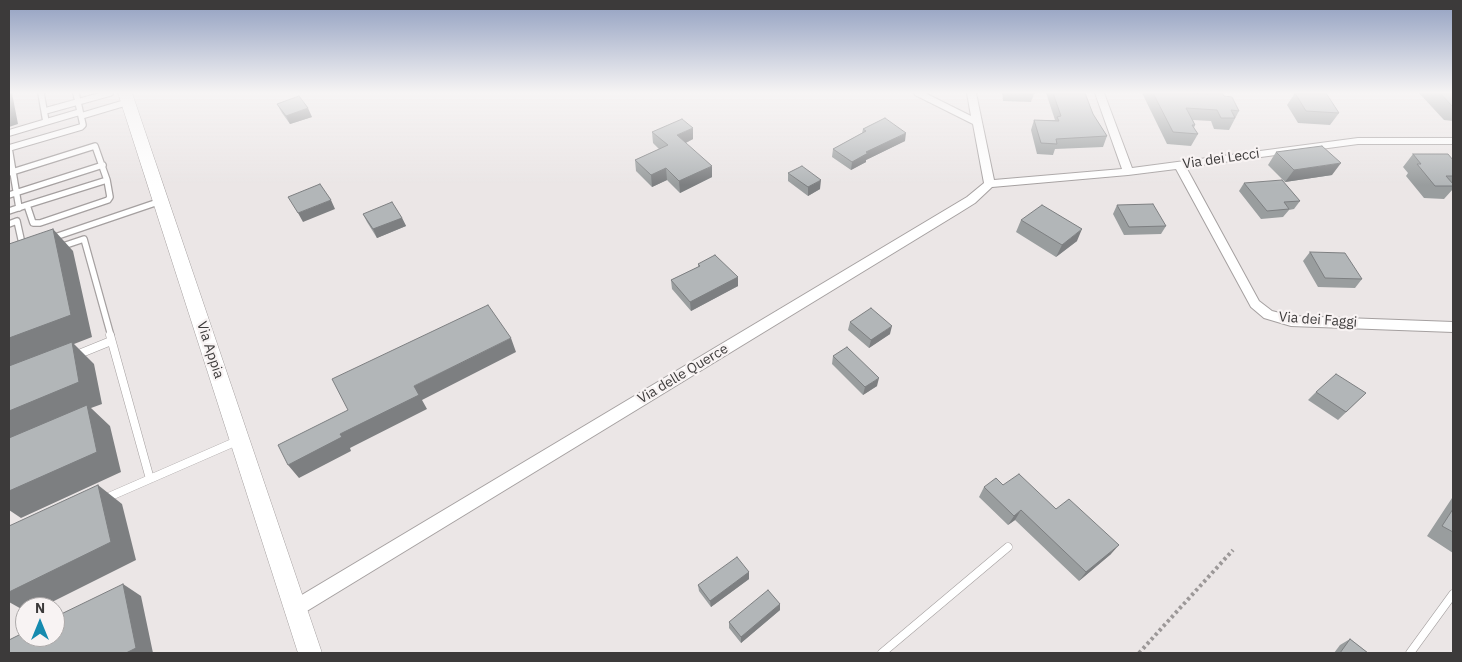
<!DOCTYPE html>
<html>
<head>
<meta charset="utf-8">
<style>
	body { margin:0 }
	#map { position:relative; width:1462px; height:662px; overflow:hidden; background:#ebe6e6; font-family:"IBM Plex Sans",sans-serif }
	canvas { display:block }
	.frame { position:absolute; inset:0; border:10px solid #3c3a3a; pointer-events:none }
	.north { position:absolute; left:15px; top:597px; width:50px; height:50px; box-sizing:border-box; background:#f8f3f3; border:1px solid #ada9a9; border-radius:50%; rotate:0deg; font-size:14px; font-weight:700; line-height:20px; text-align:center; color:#3c3a3a }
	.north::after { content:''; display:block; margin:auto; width:18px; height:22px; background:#168baf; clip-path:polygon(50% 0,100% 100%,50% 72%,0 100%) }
</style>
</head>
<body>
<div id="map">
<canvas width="1462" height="662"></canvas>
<div class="frame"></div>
<div class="north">N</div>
</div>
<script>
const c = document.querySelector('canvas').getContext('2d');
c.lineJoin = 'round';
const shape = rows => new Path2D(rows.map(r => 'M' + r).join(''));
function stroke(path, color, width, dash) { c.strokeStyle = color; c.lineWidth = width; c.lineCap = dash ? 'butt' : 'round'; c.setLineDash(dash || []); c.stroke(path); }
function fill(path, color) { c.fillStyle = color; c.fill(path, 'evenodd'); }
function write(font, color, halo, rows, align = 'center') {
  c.font = font + ' "IBM Plex Sans",sans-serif'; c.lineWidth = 4.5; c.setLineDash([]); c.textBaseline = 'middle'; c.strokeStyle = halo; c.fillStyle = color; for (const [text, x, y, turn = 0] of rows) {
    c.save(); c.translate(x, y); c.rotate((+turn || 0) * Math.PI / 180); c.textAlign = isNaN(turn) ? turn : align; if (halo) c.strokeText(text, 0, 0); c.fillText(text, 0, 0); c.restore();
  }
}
const laneFar1 = shape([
	[45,111,110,93],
	[81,116,128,102],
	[46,122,80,112],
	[9,133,46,122,41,93],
	[9,148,81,127,83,125,76,93],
	[9,148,19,208],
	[9,173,95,146,107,180],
	[107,180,110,197,108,200,40,223,33,223,27,205,107,180],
	[9,195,103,165],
	[9,211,27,205],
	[9,224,17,221,23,248],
	[52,238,161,201],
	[60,247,84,239,111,336]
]);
const lane = shape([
	[110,335,150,479],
	[74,356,111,341],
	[104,499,237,441],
	[882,653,1008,547],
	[1410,653,1453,594]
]);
const street = shape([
	[914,93,925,93,971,116,967,93,976,93,994,180,1122,169,1095,93,1104,93,1132,168,1358,138,1453,138,1453,144,1358,144,1186,167,1259,301,1272,311,1291,316,1453,322,1453,332,1291,326,1264,318,1251,307,1176,169,1128,175,992,187,975,203,959,213,302,614,296,616,290,614,288,608,290,602,967,197,984,183,973,124,915,95,914,93]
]);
const secondary = shape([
	[118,93,132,93,322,653,298,653,118,93]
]);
stroke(laneFar1, '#a5a0a0', 8);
stroke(lane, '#a5a0a0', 9);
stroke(street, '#a5a0a0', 2);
stroke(secondary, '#a5a0a0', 1);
stroke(shape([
	[1139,653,1233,550]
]), '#9c9898', 4, [3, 3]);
stroke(laneFar1, '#fff', 5.5);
stroke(lane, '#fff', 8);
fill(street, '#fff');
fill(secondary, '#fff');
fill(shape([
	[1002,93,1034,93,1034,94,1031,102,1003,101],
	[1046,93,1085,93,1093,114,1107,136,1103,147,1055,149,1053,155,1037,154,1031,130,1034,120,1055,120],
	[1142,93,1182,93,1200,94,1200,93,1222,93,1224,96,1239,111,1229,130,1214,129,1211,121,1193,120,1195,125,1194,128,1198,134,1191,146,1167,144],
	[1295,93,1326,93,1339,113,1330,125,1298,123,1287,105],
	[1419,93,1453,93,1453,121,1444,120],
	[277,104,312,117,290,124,282,113],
	[863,129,905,141,866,160,866,162,851,170,832,157,833,149,862,133],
	[652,132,693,139,686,143,712,177,680,193,667,180,652,187,636,171,635,160,659,149,653,143],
	[1276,152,1332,175,1285,182,1268,165],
	[1413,154,1453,160,1453,189,1444,199,1424,198,1406,176,1408,173,1403,167],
	[788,173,820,189,808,196,788,181],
	[1244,183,1300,201,1294,209,1289,210,1283,217,1261,219,1239,191],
	[1117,205,1166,226,1161,234,1124,235,1113,214],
	[363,214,402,218,406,226,377,238,367,222],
	[1021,220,1077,241,1056,257,1016,232],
	[1310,252,1362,279,1355,288,1318,287,1303,261],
	[698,264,738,277,738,286,691,311,672,289,671,280,698,267],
	[850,322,890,334,869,348,848,330],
	[833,356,877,386,863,395,832,364],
	[1316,392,1366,393,1338,420,1308,400],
	[1003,485,1056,509,1111,554,1079,581,1015,520,1008,525,979,497,984,487],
	[1453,497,1453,553,1427,536,1452,498],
	[749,572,749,579,711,607,699,591,698,585],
	[780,604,780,610,741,643,729,628,729,622],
	[1350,639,1368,653,1334,653,1340,645]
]), '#999d9e');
fill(shape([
	[9,93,12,93,18,124,9,127],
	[308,108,312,117,290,124,286,116],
	[693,128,693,139,677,147,677,135],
	[906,133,905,141,866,160,866,162,851,170,852,162,866,152],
	[1341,163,1332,175,1285,182,1294,170],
	[712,166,712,177,680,193,679,181],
	[666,168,667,180,652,187,651,175],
	[821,180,820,189,808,196,808,187],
	[331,200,335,209,303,222,298,213],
	[402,218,406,226,377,238,373,229],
	[53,229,73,251,92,337,74,344,94,364,102,404,91,408,110,426,121,472,21,518,9,510,9,338],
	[1082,229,1077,241,1056,257,1062,245],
	[738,277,738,286,691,311,690,302],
	[892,326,890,334,869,348,871,340],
	[511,338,516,352,422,400,427,409,350,448,351,451,299,478,288,465,340,434,414,386],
	[879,378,877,386,863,395,865,387],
	[98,485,122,504,136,560,42,607,25,607,25,611,9,602,9,592],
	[1021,510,1015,520,1008,525,1014,516],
	[1119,545,1111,554,1079,581,1086,572],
	[749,572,749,579,711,607,710,601],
	[123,584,141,596,153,653,126,653],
	[780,604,780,610,741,643,741,637]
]), '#7d7f81');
const building = shape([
	[1013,93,1034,93,1034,94,1013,93],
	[1053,93,1085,93,1093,114,1107,136,1056,139,1057,144,1041,143,1034,120,1059,121,1057,117,1061,116,1053,93],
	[1153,93,1182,93,1209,94,1209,93,1222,93,1224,96,1232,97,1239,111,1231,110,1235,118,1221,118,1217,110,1186,108,1195,125,1192,125,1198,134,1173,132,1153,93],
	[1295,93,1307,94,1306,93,1326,93,1339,113,1306,111,1295,93],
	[1440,93,1453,93,1453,107,1440,93],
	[299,96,308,108,286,116,277,104,299,96],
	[885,118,906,133,866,152,868,153,852,162,833,149,866,131,863,129,885,118],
	[682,119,693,128,677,135,712,166,679,181,666,168,651,175,635,160,668,145,652,132,682,119],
	[1322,146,1341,163,1294,170,1276,152,1322,146],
	[1413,154,1448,154,1453,160,1453,176,1446,176,1453,184,1453,186,1435,186,1417,164,1421,164,1413,154],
	[802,166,821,180,808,187,788,173,802,166],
	[1282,180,1300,201,1284,202,1289,209,1267,211,1244,183,1282,180],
	[320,184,331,200,298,213,288,197,320,184],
	[392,202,402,218,373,229,363,214,392,202],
	[1153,204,1166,226,1129,227,1117,205,1153,204],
	[1042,205,1082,229,1062,245,1021,220,1042,205],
	[53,229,71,315,9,338,9,244,53,229],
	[1310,252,1345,253,1362,279,1325,278,1310,252],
	[715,255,738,277,690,302,671,280,700,266,698,264,715,255],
	[488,305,511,338,414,386,419,395,340,434,342,437,288,465,278,445,348,410,332,379,488,305],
	[871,308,892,326,871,340,850,322,871,308],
	[72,342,79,382,9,411,9,366,72,342],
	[847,347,879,378,865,387,833,356,847,347],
	[1336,374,1366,393,1346,412,1316,392,1336,374],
	[87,405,97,452,9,491,9,438,87,405],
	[1019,474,1056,509,1069,499,1119,545,1086,572,1021,510,1014,516,984,487,996,478,1003,485,1019,474],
	[98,485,111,542,9,592,9,526,98,485],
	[1453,509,1453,532,1442,526,1453,509],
	[737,557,749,572,710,601,698,585,737,557],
	[123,584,136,648,126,653,9,653,9,640,25,632,25,637,55,637,55,617,123,584],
	[768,590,780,604,741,637,729,622,768,590],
	[1350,639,1368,653,1340,653,1350,639]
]);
fill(building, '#b2b6b8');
stroke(building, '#7d7f81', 1);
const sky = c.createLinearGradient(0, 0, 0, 185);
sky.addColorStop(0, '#919fc0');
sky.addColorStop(0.5, '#f6f4f4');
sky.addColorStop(1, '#f6f4f400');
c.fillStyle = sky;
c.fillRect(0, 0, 1462, 185);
write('14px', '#3c3a3a', '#f8f3f3', [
	["Via dei Lecci",1221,159,-8],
	["Via dei Faggi",1318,320,4],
	["Via Appia",210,350,72],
	["Via delle Querce",683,374,-31]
]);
</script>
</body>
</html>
